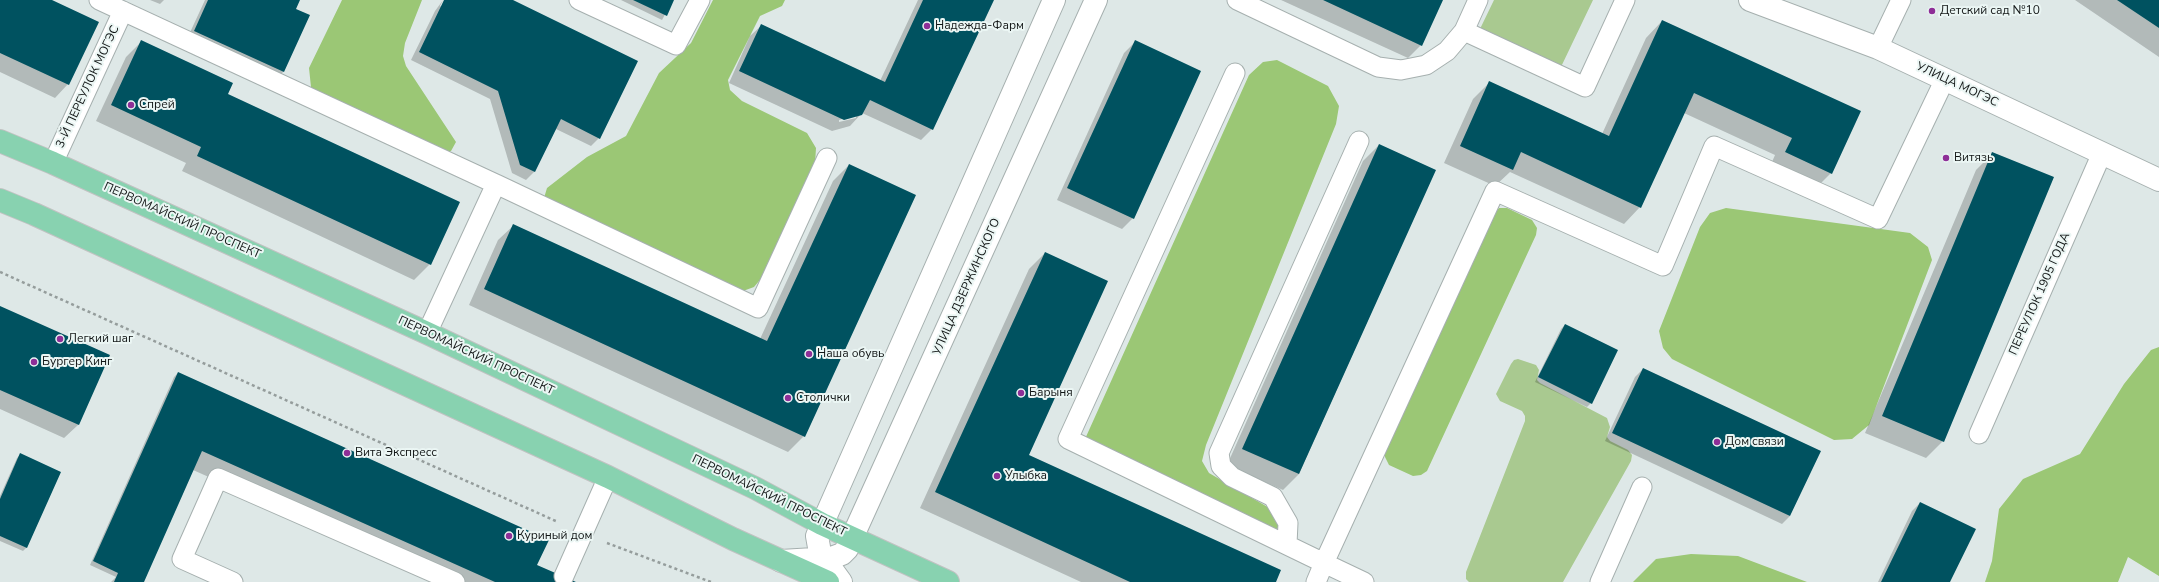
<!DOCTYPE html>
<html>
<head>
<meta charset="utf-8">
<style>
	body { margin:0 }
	canvas { display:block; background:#dee8e7 }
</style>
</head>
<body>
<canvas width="2159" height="582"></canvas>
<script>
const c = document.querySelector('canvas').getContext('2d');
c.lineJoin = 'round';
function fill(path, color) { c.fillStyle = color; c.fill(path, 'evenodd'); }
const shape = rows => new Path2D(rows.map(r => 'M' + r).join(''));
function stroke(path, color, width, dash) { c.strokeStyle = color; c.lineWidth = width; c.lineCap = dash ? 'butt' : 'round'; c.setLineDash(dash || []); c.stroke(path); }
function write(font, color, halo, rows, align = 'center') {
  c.font = font + ' "Nunito Sans",sans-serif'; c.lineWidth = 4; c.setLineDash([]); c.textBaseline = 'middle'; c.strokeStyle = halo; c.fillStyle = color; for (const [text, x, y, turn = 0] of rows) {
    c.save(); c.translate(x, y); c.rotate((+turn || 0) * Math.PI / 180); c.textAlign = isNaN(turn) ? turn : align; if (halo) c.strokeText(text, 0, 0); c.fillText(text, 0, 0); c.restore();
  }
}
fill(shape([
	[1494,0,1593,0,1560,69,1479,31],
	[1518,359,1536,365,1539,370,1537,380,1540,383,1607,418,1610,427,1607,437,1610,441,1628,450,1632,455,1631,461,1563,582,1469,582,1466,579,1466,572,1525,421,1525,416,1522,411,1500,401,1496,394,1511,364,1514,360]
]), '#a9c990');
fill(shape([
	[342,0,422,0,405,43,403,56,406,66,456,142,451,151,442,154,326,100,311,87,309,68],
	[713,0,785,0,782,6,760,16,728,80,730,90,742,101,807,133,816,148,815,164,764,275,754,287,743,291,544,198,547,188,587,157,626,136,659,73,691,43],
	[1277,60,1328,86,1339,106,1336,124,1206,445,1202,461,1209,473,1271,509,1279,521,1277,532,1085,439,1249,75,1263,62],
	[1499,208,1507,208,1532,220,1537,228,1536,235,1427,471,1421,475,1413,476,1389,465,1385,457,1385,450,1494,214],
	[1726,208,1910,233,1928,247,1932,260,1869,425,1852,439,1834,440,1672,359,1663,348,1659,331,1700,227,1710,213],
	[2159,347,2159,576,2128,557,2118,582,1985,582,1992,561,1999,509,2023,479,2080,454,2124,384,2151,350],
	[1691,554,1738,556,1807,582,1633,582,1656,559]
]), '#9bc775');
fill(shape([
	[0,0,50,0,68,84,55,98,0,72],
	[150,0,164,0,160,4],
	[205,0,299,0,295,9,283,72,275,80,187,39],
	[443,0,440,6,442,7,445,0,511,0,599,138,591,146,556,129,534,172,526,180,512,173,490,99,411,60,435,11],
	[621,0,673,0,662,20],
	[918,0,992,0,932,129,921,140,862,113,850,126,832,131,729,83,750,36,762,25,880,81],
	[856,115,856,118,839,122,839,120],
	[1281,0,1442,0,1421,45,1408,58],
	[2075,0,2159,0,2159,57],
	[1662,21,1859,111,1831,173,1814,190,1769,169,1775,155,1684,113,1640,207,1624,224,1510,172,1495,186,1444,163,1473,99,1490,82,1602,134,1646,38],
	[141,42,227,94,430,264,414,280,182,171,186,163,96,121,126,57],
	[1135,42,1133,218,1122,229,1057,200,1124,53],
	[1379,145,1435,170,1299,474,1283,490,1227,465,1363,161],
	[1993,153,1943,441,1926,458,1865,433,1976,170],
	[849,165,804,436,788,452,469,305,498,240,514,225,760,339,833,181],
	[1045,253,1027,455,1275,582,1081,582,920,508,1029,269],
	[0,307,109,355,78,425,64,438,0,409],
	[1565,325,1591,403,1587,407,1535,382,1561,329],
	[1643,369,1790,516,1782,524,1605,441,1635,377],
	[178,373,536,565,573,582,445,582,193,470,143,582,111,582,116,577,90,565,174,377],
	[21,454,27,547,23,551,0,541,0,496,17,458],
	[1920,503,1949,582,1878,582,1912,511]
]), '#0003');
fill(shape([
	[0,0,52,0,99,22,69,85,0,53],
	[208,0,300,0,296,9,310,15,284,72,194,31],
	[444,0,513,0,638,61,600,139,561,119,535,172,520,165,498,91,419,52],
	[633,0,674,0,667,16],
	[923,0,994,0,933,130,870,100,862,115,844,120,739,71,761,24,885,82],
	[1323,0,1443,0,1422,46],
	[2117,0,2159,0,2159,28],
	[1662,20,1861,111,1832,174,1785,152,1792,138,1694,93,1641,208,1521,152,1513,170,1460,146,1489,81,1609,136],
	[141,40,233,83,228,94,460,202,431,265,197,156,201,147,111,105],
	[1135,40,1201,71,1134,219,1067,188],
	[1379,144,1436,170,1299,474,1242,449],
	[1992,152,2054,177,1944,442,1882,416],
	[849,164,916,195,805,437,484,289,513,224,767,341],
	[1045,252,1108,281,1029,455,1281,570,1276,582,1130,582,935,492],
	[0,306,110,355,79,425,0,390],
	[1565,324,1618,350,1592,404,1538,377],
	[1643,368,1821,451,1790,516,1612,433],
	[178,372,549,540,537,565,576,582,495,582,202,451,144,582,114,582,118,573,93,561],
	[20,453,61,472,27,548,0,536,0,499],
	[1920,502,1976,529,1950,582,1881,582]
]), '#005260');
const lane = shape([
	[99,0,496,184],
	[579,0,676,45,700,0],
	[1237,0,1378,67,1401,70,1426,65,1447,51,1464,31,1478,0],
	[1464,31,1585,87,1625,0],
	[1878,48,1901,0],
	[1235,73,1068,439,1324,563,1316,582],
	[53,163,123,11],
	[427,333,496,184,758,308,827,158],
	[1979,434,2102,153],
	[1287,544,1288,523,1273,497,1232,477,1221,466,1219,453,1359,141],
	[564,576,608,477],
	[233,582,182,559,218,478,455,582],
	[1364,582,1324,563,1495,191,1663,266,1714,146,1878,219,1945,79],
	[1600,582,1642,487]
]);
const street = shape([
	[1750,0,1878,48,2159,180]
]);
const secondary = shape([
	[781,561,831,558,842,554,847,549,1096,0],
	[841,582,820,553,817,536,1054,0]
]);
const primary = shape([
	[0,141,53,163,427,333,755,488,822,524,948,582],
	[0,200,34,214,608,477,733,539,828,582]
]);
stroke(lane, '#a6b0af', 21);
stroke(street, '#a6b0af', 24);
stroke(secondary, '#a6b0af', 24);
stroke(primary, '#c1c2c2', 24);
stroke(shape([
	[0,272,558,522],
	[607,543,711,582]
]), '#959d9c', 2.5, [3, 3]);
stroke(lane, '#fff', 19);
stroke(street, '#fff', 22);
stroke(secondary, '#fff', 22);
stroke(primary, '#88d2b0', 22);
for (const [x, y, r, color] of [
	[1932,11,4,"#8e2e97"],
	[927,26,4,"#8e2e97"],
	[131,105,4,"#8e2e97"],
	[1946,158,4,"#8e2e97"],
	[60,339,4,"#8e2e97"],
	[809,354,4,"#8e2e97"],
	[34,362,4,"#8e2e97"],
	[1021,393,4,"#8e2e97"],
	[788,398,4,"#8e2e97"],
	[1717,442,4,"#8e2e97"],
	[347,453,4,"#8e2e97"],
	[997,476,4,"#8e2e97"],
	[509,536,4,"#8e2e97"]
]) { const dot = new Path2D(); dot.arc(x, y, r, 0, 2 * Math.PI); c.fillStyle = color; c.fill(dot); stroke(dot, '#ebf6f4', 1.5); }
write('12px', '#111515', '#ebf6f4', [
	["Детский сад №10",1940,11],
	["Надежда-Фарм",935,26],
	["Спрей",139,105],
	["Витязь",1954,158],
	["Легкий шаг",68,339],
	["Наша обувь",817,354],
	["Бургер Кинг",42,362],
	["Барыня",1029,393],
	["Столички",796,398],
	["Дом связи",1725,442],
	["Вита Экспресс",355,453],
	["Улыбка",1005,476],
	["Куриный дом",517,536]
], 'left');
write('12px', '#111515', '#ebf6f4', [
	["УЛИЦА МОГЭС",1957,85,25],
	["3-Й ПЕРЕУЛОК МОГЭС",88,87,-65],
	["ПЕРВОМАЙСКИЙ ПРОСПЕКТ",182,221,24],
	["УЛИЦА ДЗЕРЖИНСКОГО",967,287,-66],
	["ПЕРЕУЛОК 1905 ГОДА",2040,294,-66],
	["ПЕРВОМАЙСКИЙ ПРОСПЕКТ",476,356,25],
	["ПЕРВОМАЙСКИЙ ПРОСПЕКТ",769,496,26]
]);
</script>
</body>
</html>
